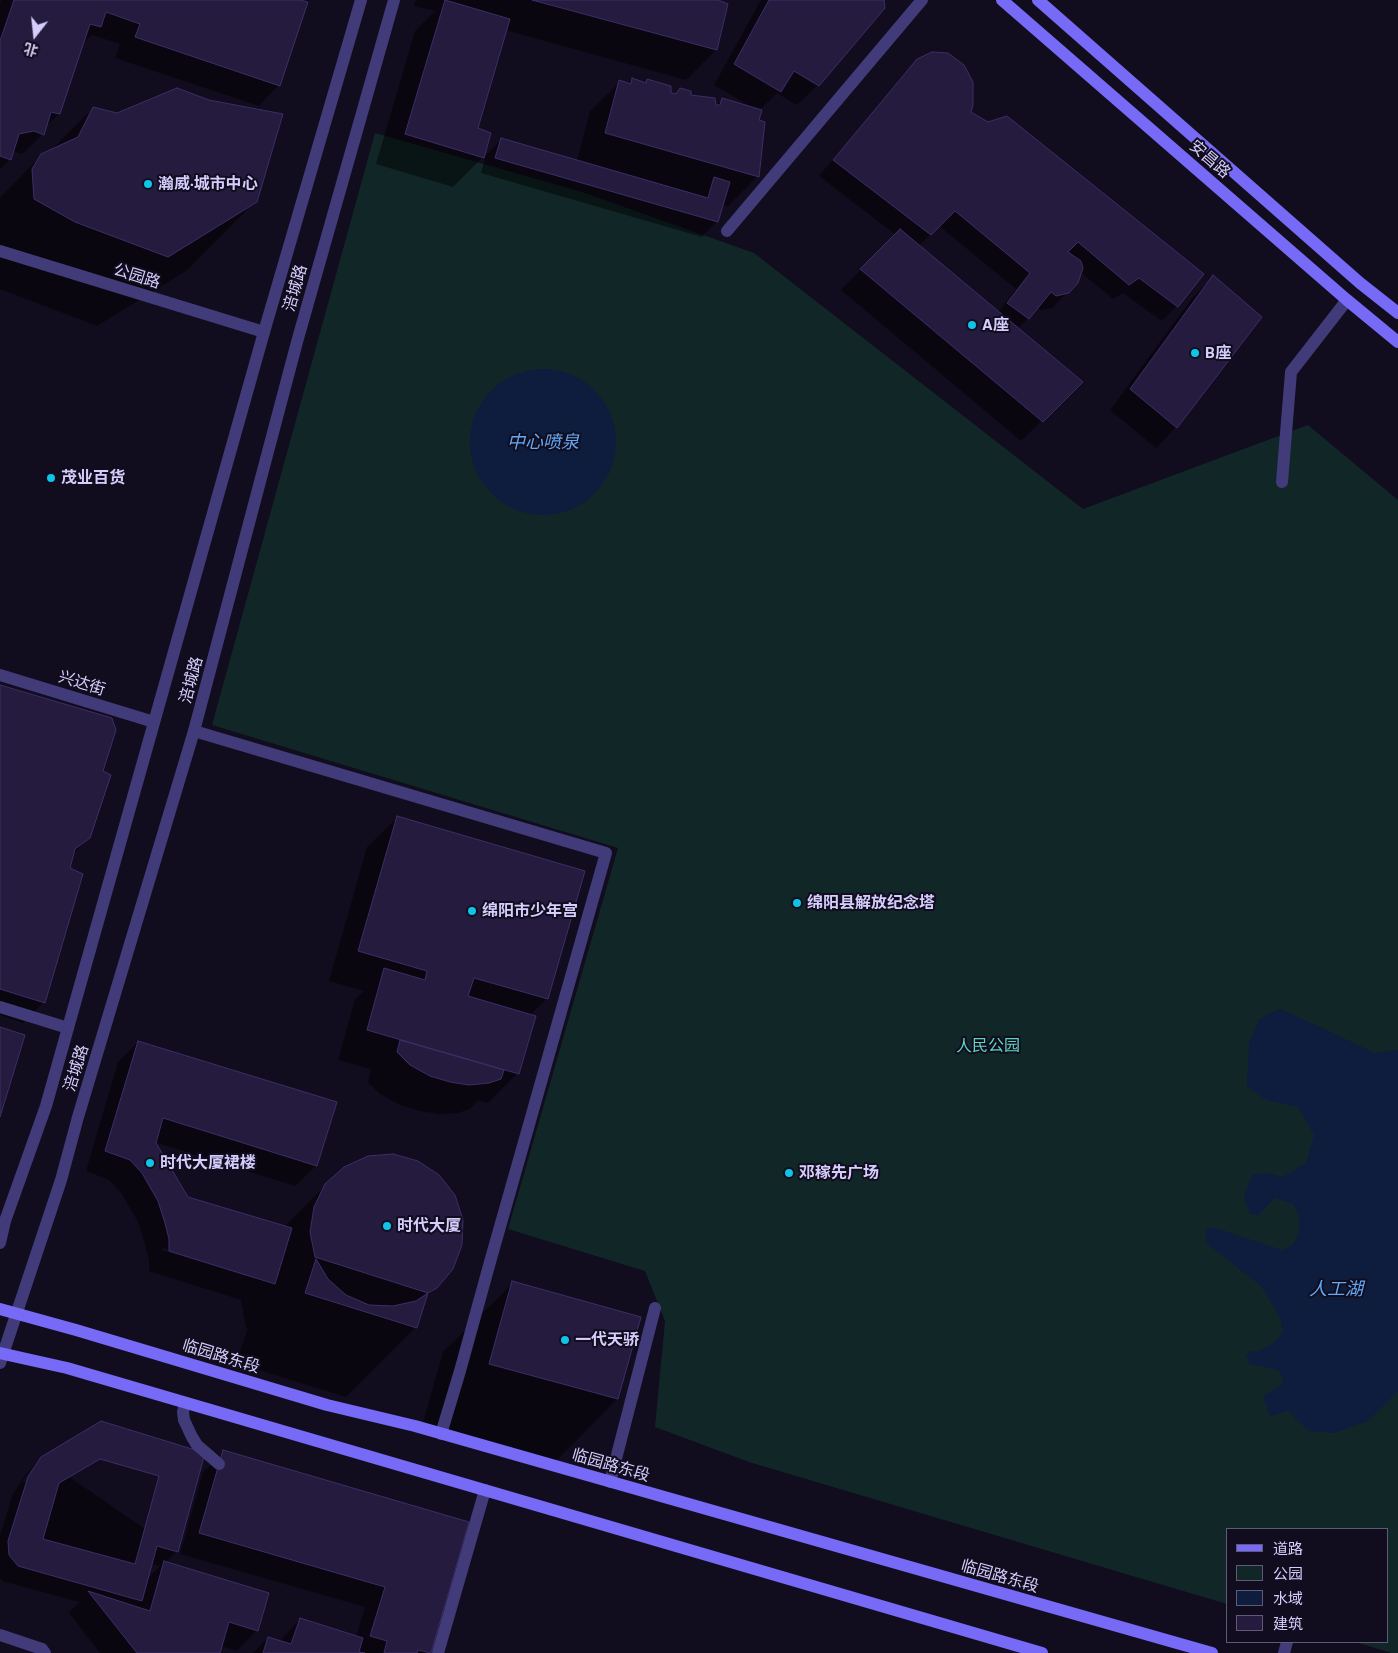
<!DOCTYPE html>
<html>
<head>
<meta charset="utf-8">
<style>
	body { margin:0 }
	#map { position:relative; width:1398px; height:1653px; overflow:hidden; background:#110d1e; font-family:Barlow,"Noto Sans SC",sans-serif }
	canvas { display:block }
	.legend { position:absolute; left:1226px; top:1528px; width:162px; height:115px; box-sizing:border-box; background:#110d1e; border:1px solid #5f5a77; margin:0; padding:6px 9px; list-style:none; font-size:15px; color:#d5cdfc }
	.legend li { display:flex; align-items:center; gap:10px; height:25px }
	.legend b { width:25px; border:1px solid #5f5a77 }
	.north { position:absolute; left:10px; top:10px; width:50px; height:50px; -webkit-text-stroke:4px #110d1e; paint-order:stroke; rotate:196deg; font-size:14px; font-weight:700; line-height:20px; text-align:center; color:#d5cdfc }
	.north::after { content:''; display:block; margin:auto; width:18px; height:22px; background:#d5cdfc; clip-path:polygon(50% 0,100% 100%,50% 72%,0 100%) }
</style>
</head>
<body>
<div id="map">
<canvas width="1398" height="1653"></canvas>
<ul class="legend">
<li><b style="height:6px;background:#766af6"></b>道路</li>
<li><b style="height:14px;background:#112727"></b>公园</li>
<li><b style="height:14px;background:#0e1c3d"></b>水域</li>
<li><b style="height:14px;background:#241b3e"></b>建筑</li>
</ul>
<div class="north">北</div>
</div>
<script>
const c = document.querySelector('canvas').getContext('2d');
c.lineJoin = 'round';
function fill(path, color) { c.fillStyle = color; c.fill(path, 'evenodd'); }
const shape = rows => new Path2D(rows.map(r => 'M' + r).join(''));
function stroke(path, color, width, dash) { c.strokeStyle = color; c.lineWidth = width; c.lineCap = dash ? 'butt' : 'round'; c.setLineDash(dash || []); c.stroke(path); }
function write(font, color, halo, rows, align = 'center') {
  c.font = font + ' Barlow,"Noto Sans SC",sans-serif'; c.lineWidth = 4; c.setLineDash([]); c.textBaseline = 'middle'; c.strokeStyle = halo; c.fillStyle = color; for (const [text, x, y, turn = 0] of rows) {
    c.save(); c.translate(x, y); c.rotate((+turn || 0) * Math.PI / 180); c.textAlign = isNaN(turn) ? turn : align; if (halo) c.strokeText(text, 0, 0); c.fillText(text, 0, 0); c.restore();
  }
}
fill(shape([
	[375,133,582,192,754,253,1083,509,1308,425,1398,500,1398,1653,1392,1653,1355,1642,1387,1642,1387,1529,1227,1529,1227,1604,749,1462,655,1427,665,1321,645,1271,508,1229,618,848,212,725]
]), '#112727');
fill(shape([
	'470 442a73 73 0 1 1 146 0a73 73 0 1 1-146 0Z',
	[1280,1009,1307,1021,1375,1053,1398,1050,1398,1391,1368,1421,1334,1433,1309,1431,1288,1411,1270,1416,1263,1396,1281,1385,1283,1378,1278,1370,1249,1364,1246,1356,1250,1351,1259,1351,1269,1346,1277,1339,1283,1332,1280,1318,1261,1286,1207,1244,1205,1230,1213,1227,1282,1250,1294,1244,1299,1231,1299,1216,1293,1204,1275,1198,1258,1215,1250,1214,1244,1196,1253,1174,1268,1173,1283,1177,1306,1163,1314,1135,1298,1107,1266,1100,1247,1086,1249,1043,1259,1019]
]), '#0e1c3d');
fill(shape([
	[1,0,309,0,279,85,259,106,115,58,120,44,92,35,81,45,59,114,45,127,43,134,22,154,12,151,10,159,0,169,0,4],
	[416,0,715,0,726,5,716,50,686,80,505,30,476,129,483,157,453,187,376,164,415,31,435,11,414,6],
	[761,0,883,0,818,85,797,105,777,93,760,110,757,121,764,123,757,177,728,206,722,205,717,221,702,237,481,173,486,155,501,140,577,161,590,111,620,82,628,84,632,80,644,83,647,80,670,94,675,95,680,90,690,96,715,107,722,100,753,108,714,85],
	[917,60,970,112,1177,306,1162,321,1123,293,1113,299,1080,272,1077,282,1052,308,1041,310,1037,308,1018,329,1081,382,1021,441,841,290,896,235,819,176,902,76],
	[939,226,1016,289,998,312,919,246],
	[93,108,256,201,186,271,97,326,0,289,0,197,42,155,51,150],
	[1213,277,1261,317,1176,427,1156,448,1110,410,1193,297],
	[0,687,101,772,89,838,72,855,44,1002,23,1023,0,1015],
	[397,818,547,999,530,1015,518,1073,488,1103,478,1100,470,1109,458,1113,439,1114,420,1111,400,1105,380,1094,368,1082,371,1069,338,1060,355,999,364,991,329,981,367,847],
	[138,1042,316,1166,295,1186,154,1142,188,1198,284,1227,326,1185,436,1287,425,1298,416,1327,346,1397,236,1363,248,1328,246,1328,241,1300,149,1271,149,1260,145,1244,138,1222,122,1194,109,1180,86,1171,118,1062],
	[163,1248,246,1273,246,1276,162,1250],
	[513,1283,617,1399,548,1469,420,1433,443,1352],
	[224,1452,468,1522,430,1653,253,1653,268,1638,279,1642,300,1619,356,1637,365,1607,180,1554,203,1472],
	[42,1458,177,1551,165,1563,257,1630,237,1651,221,1646,219,1653,100,1653,69,1613,79,1602,2,1581,0,1578,0,1535,13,1494,26,1474,32,1468,23,1481,25,1483,36,1467,33,1467],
	[151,1564,160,1566,146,1580]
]), '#0007');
const building = shape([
	[14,0,301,0,308,2,280,86,135,37,140,24,106,12,101,27,90,24,60,114,51,112,44,135,34,131,19,134,11,160,0,156,0,41,14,0],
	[445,0,510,19,478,128,491,133,484,158,405,134,445,0],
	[532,0,718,0,728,4,717,50,532,0],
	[769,0,884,0,885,8,819,86,794,71,781,92,734,64,769,0],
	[932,52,948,53,964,65,973,82,973,105,971,112,988,122,1007,116,1204,274,1178,307,1139,278,1129,285,1078,242,1068,252,1081,261,1083,268,1078,283,1069,293,1056,296,1051,292,1029,319,1007,303,1030,273,955,211,931,235,833,160,917,59,932,52],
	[632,78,646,83,647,79,671,86,671,93,676,94,680,88,691,91,691,95,715,98,716,105,720,105,722,98,762,110,759,120,765,122,759,177,605,133,619,80,631,84,632,78],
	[177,88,209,100,283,114,257,202,168,257,75,222,34,199,32,169,41,154,78,137,93,107,117,113,177,88],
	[501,138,708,198,714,177,730,182,718,222,495,158,501,138],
	[900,229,1083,382,1043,422,860,269,900,229],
	[1213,275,1262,317,1177,428,1130,389,1213,275],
	[0,685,112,718,116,730,103,771,111,775,90,838,75,849,70,868,83,874,45,1003,0,989,0,685],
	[397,816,585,871,548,999,474,978,468,996,536,1016,519,1074,367,1030,384,968,425,980,427,971,358,951,397,816],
	[0,1027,25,1035,0,1117,0,1027],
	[400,1040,504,1070,501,1079,489,1083,469,1085,450,1082,430,1076,410,1065,397,1052,400,1040],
	[138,1041,337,1102,317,1166,163,1118,156,1143,188,1197,292,1228,275,1284,169,1251,169,1239,165,1223,158,1201,142,1173,130,1160,105,1151,138,1041],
	[393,1154,418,1161,439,1175,455,1195,463,1220,462,1245,453,1269,437,1288,428,1293,315,1257,310,1232,314,1207,325,1184,344,1167,368,1156,393,1154],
	[316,1259,328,1279,346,1295,369,1305,393,1306,416,1301,428,1293,417,1328,305,1293,316,1259],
	[512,1281,641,1317,618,1399,489,1364,512,1281],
	[101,1421,205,1453,178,1552,157,1546,142,1601,18,1566,9,1555,8,1541,28,1477,41,1457,101,1421],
	[223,1450,469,1522,431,1653,418,1650,417,1653,384,1653,387,1641,370,1636,385,1587,199,1533,223,1450],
	[100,1459,159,1476,135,1564,43,1539,59,1483,100,1459],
	[164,1561,269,1593,258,1631,229,1622,220,1653,137,1653,88,1591,150,1611,164,1561],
	[300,1618,363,1638,359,1652,365,1653,263,1653,268,1637,291,1644,300,1618]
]);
fill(building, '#241b3e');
stroke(building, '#3d2e68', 1);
stroke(shape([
	[727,231,922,0],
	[1282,482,1291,372,1347,300],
	[194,731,606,853,490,1262,460,1371,441,1434],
	[185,1403,183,1412,184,1420,192,1437,197,1445,219,1464],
	[610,1482,655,1308],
	[438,1653,485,1490],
	[1284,1653,1287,1642]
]), '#413b7a', 12);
stroke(shape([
	[0,251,264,332],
	[0,675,154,722],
	[0,1007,68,1028],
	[0,1635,42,1649,45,1653]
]), '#413b7a', 12);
stroke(shape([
	[0,1243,5,1221,46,1106,264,332,361,0],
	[0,1363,61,1180,78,1117,194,731,297,342,394,0]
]), '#413b7a', 12);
stroke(shape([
	[1002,0,1347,300,1398,342],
	[1038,0,1360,283,1398,313],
	[0,1309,76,1330,327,1405,415,1426,1212,1653],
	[0,1353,67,1368,1042,1653]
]), '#766af6', 12);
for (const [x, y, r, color] of [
	[148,184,5,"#0ec4e7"],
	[972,325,5,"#0ec4e7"],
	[1195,353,5,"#0ec4e7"],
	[51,478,5,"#0ec4e7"],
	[797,903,5,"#0ec4e7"],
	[472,911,5,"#0ec4e7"],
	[150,1163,5,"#0ec4e7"],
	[789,1173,5,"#0ec4e7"],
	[387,1226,5,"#0ec4e7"],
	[565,1340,5,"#0ec4e7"]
]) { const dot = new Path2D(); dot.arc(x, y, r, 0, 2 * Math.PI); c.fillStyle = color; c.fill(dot); stroke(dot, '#110d1e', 2); }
write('16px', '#d5cdfc', '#110d1e', [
	["安昌路",1210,159,41],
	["公园路",137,276,17],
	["涪城路",295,288,-74],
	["涪城路",191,680,-75],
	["兴达街",82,683,17],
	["涪城路",76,1068,-73],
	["临园路东段",221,1356,17],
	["临园路东段",611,1465,16],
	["临园路东段",1000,1576,16]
]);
write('bold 16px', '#d5cdfc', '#110d1e', [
	["瀚威·城市中心",158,184],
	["A座",982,325],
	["B座",1205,353],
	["茂业百货",61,478],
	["绵阳县解放纪念塔",807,903],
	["绵阳市少年宫",482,911],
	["时代大厦裙楼",160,1163],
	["邓稼先广场",799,1173],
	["时代大厦",397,1226],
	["一代天骄",575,1340]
], 'left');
write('16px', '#5ed7c0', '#110d1e', [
	["人民公园",988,1046]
]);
write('italic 18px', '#62a8f6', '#110d1e', [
	["中心喷泉",543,442],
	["人工湖",1336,1289]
]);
</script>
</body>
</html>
